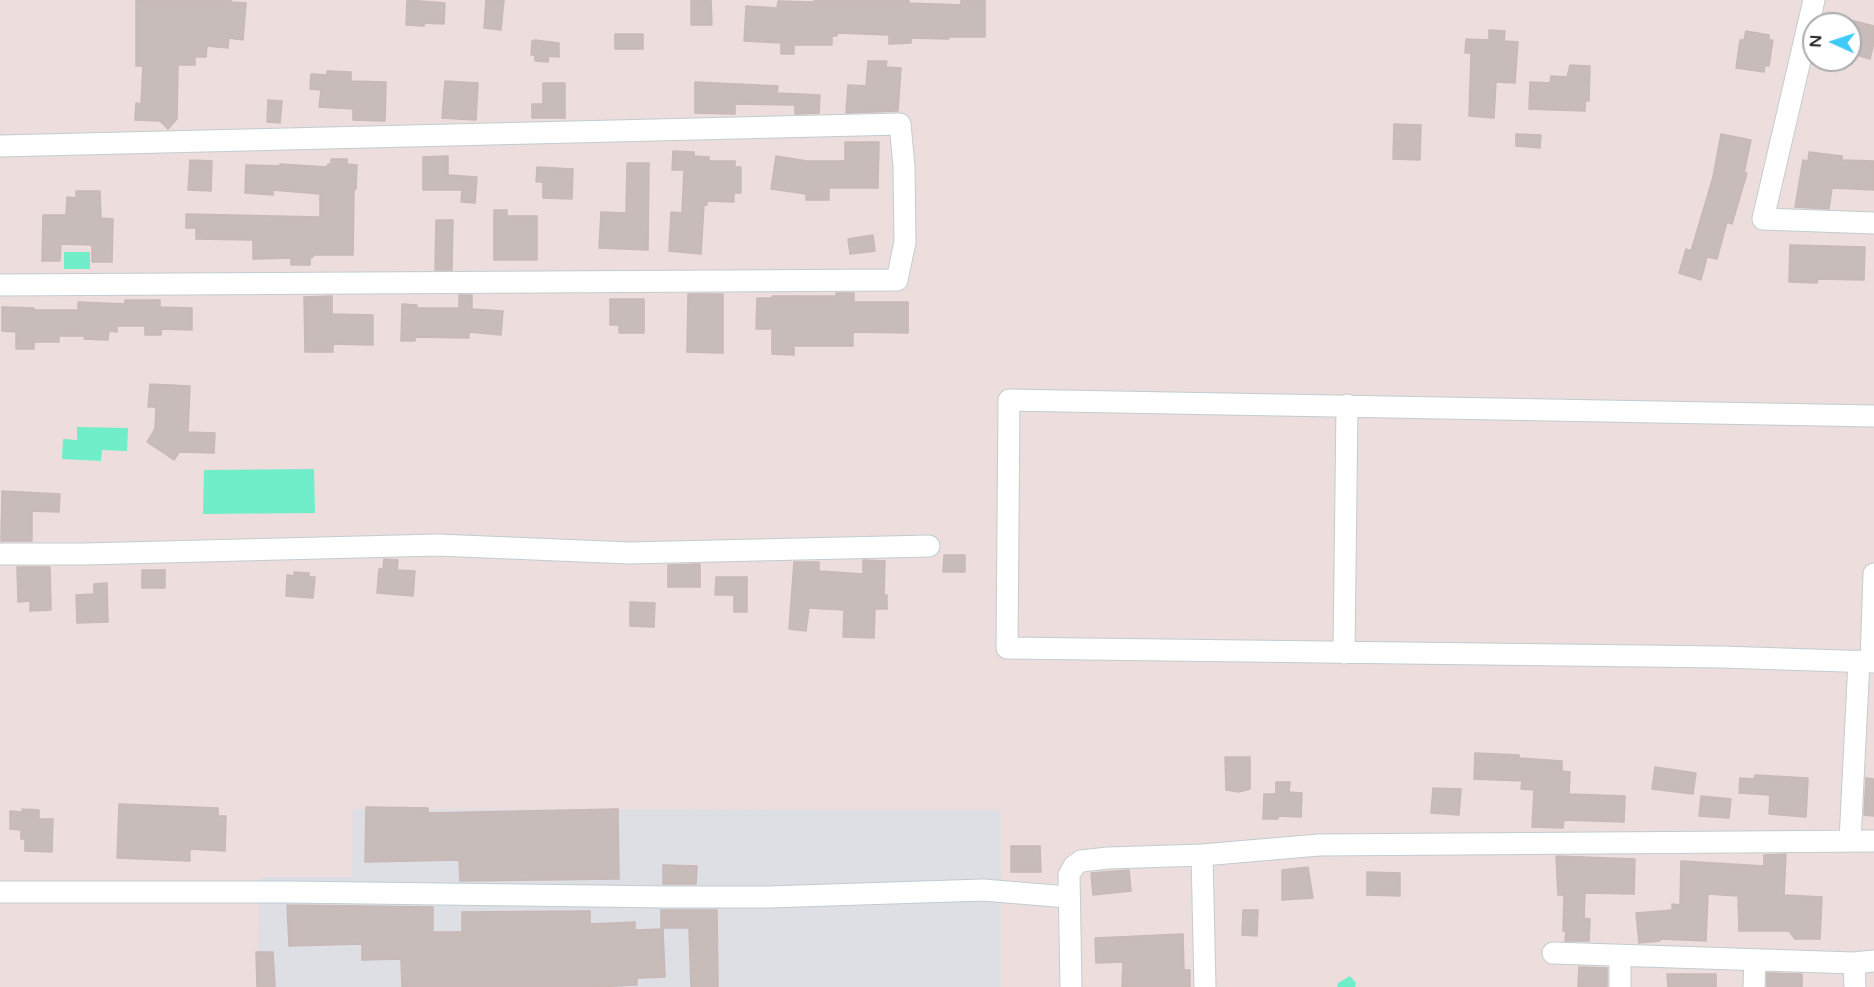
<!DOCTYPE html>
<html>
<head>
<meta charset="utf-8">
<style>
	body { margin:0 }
	#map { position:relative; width:1874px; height:987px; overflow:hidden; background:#eddddd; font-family:"Varela Round",sans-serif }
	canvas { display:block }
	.north { position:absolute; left:1802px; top:12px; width:60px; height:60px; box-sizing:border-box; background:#fff; border:2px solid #aaa; border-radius:50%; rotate:273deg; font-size:16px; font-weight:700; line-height:24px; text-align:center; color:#2b2b2b }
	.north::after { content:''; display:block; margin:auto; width:21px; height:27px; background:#3dcaf9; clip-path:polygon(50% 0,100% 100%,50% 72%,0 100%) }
</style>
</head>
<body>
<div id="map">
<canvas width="1874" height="987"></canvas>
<div class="north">N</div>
</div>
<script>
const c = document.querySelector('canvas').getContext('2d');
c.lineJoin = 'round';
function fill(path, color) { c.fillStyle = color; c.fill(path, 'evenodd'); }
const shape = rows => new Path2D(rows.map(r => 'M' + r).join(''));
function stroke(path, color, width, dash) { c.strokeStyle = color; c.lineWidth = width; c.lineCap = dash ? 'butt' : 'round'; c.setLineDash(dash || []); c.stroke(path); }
fill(shape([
	[353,809,1001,810,1001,987,258,987,259,877,352,877]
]), '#dddfe5');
fill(shape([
	[64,252,90,252,90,269,64,269],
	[77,427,128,428,127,451,102,450,101,461,62,459,63,439,77,440],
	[314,469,315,513,203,514,204,470],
	[1350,976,1356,983,1355,987,1337,987,1338,983]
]), '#70eec9');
const building = shape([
	[136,0,231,0,231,2,246,3,243,40,229,38,228,48,207,46,206,57,195,57,195,65,178,65,177,119,168,129,160,121,135,120,136,103,141,104,143,66,136,66,136,0],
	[407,0,445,3,444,24,424,23,424,26,406,25,407,0],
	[486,0,504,0,501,30,484,28,486,0],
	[691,0,711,0,712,25,691,25,691,0],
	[814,0,909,0,909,3,961,5,961,0,985,0,985,37,949,37,949,39,911,38,911,43,889,44,889,35,837,33,837,36,832,36,832,45,794,45,794,54,781,54,781,43,744,41,746,6,777,8,778,1,814,2,814,0],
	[1850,20,1874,26,1874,43,1870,59,1850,53,1850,20],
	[1489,30,1505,31,1504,41,1518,42,1515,83,1496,82,1494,118,1469,116,1471,53,1465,53,1466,39,1489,40,1489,30],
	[1746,31,1769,35,1769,40,1773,40,1769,66,1765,65,1764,72,1736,68,1740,40,1744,40,1746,31],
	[615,34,643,34,643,49,615,49,615,34],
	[535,40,559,43,559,57,549,56,548,62,535,61,535,55,531,55,532,41,535,40],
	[868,61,887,61,886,67,901,68,898,111,846,113,848,85,866,86,868,61],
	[1570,65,1590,66,1589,101,1585,101,1585,111,1529,109,1530,82,1550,83,1551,76,1567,77,1570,65],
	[327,71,351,72,351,81,386,82,385,121,353,120,353,109,319,107,321,90,310,89,311,74,327,75,327,71],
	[445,81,478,83,476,120,442,118,445,81],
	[695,82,778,86,777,93,820,95,819,113,795,114,795,105,735,104,735,114,695,113,695,82],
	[543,83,565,83,565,118,532,118,532,104,543,104,543,83],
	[268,100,282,101,280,123,267,122,268,100],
	[1394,124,1421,125,1420,160,1393,159,1394,124],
	[1516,134,1541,135,1540,148,1516,146,1516,134],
	[1721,134,1751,140,1744,173,1747,173,1732,224,1727,222,1717,259,1707,257,1701,280,1679,273,1686,249,1691,251,1713,177,1721,134],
	[845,142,879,142,878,188,829,188,829,200,806,200,806,194,771,189,776,156,807,161,845,161,845,142],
	[673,151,694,152,694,156,709,157,709,161,735,161,735,167,741,167,741,193,734,193,734,202,707,201,707,205,704,205,701,254,669,251,671,212,682,213,684,170,672,170,673,151],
	[1809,152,1842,156,1842,160,1874,161,1874,190,1832,188,1829,209,1795,207,1803,160,1808,161,1809,152],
	[448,156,448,175,477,177,475,203,461,202,462,190,423,190,423,157,448,156],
	[331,159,347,159,347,164,357,165,356,189,354,189,353,255,313,255,313,257,310,258,310,265,291,265,291,258,253,259,253,240,196,239,196,228,186,228,186,214,320,217,320,194,273,190,273,195,245,193,246,165,280,166,280,164,327,167,328,164,331,164,331,159],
	[190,160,212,161,211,191,188,190,190,160],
	[627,163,649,163,648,250,599,248,601,212,626,213,627,163],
	[537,167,573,169,572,199,543,198,543,182,536,182,537,167],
	[76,191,100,191,101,218,113,219,112,262,92,262,92,245,61,244,60,261,42,261,43,215,66,215,67,197,76,198,76,191],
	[494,210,507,210,507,216,537,216,537,260,494,260,494,210],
	[436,220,453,220,452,270,435,270,436,220],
	[873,235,875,251,850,254,848,239,873,235],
	[1790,245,1865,247,1864,280,1818,279,1817,283,1789,282,1790,245],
	[836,293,854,293,854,302,908,302,908,333,853,332,853,346,794,346,794,355,772,354,772,329,756,329,757,298,772,298,772,296,836,296,836,293],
	[688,294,723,294,723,353,687,352,688,294],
	[459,295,472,295,472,309,503,311,501,335,469,332,469,338,415,337,415,341,401,341,402,304,417,305,417,308,459,308,459,295],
	[332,296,332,314,373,315,373,345,333,344,333,352,305,352,304,297,332,296],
	[610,299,644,299,644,333,619,333,619,325,610,325,610,299],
	[125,300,160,300,160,307,192,308,192,330,161,329,161,335,145,335,145,326,117,326,117,332,109,331,108,340,84,339,85,336,59,336,59,342,34,342,34,349,16,349,16,332,2,331,2,307,34,308,34,310,78,310,78,302,125,304,125,300],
	[150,384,190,386,188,432,215,433,214,453,179,452,174,460,147,442,155,429,156,407,148,407,150,384],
	[2,491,60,494,59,512,32,511,32,541,1,541,2,491],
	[944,555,965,555,965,572,943,572,944,555],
	[384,559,398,560,397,570,415,571,413,596,377,593,379,569,383,569,384,559],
	[863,560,885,561,884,595,887,595,887,609,875,609,874,638,843,637,844,610,809,608,806,631,789,629,794,562,819,562,819,571,863,574,863,560],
	[700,564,700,587,668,587,668,565,700,564],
	[17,567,50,567,51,610,30,611,30,601,18,602,17,567],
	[142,570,165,570,165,588,142,588,142,570],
	[294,572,309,573,309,577,315,577,313,598,286,596,287,575,294,576,294,572],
	[716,577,747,577,747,612,734,612,734,595,715,595,716,577],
	[107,583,108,622,77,623,76,595,94,594,94,584,107,583],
	[630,602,655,603,654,627,630,626,630,602],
	[1475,753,1519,755,1519,758,1562,761,1562,771,1570,772,1569,794,1625,796,1624,822,1564,820,1563,828,1532,827,1534,790,1521,789,1522,781,1474,779,1475,753],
	[1225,757,1250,757,1250,789,1239,792,1226,790,1225,757],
	[1655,767,1696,773,1693,794,1652,789,1655,767],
	[1755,775,1808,778,1806,817,1769,814,1770,795,1739,793,1740,778,1754,779,1755,775],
	[1866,778,1874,779,1874,816,1864,815,1866,778],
	[1276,782,1290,782,1289,792,1302,793,1301,817,1278,816,1278,819,1263,819,1264,794,1276,794,1276,782],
	[1433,788,1461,789,1459,815,1431,813,1433,788],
	[1701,796,1731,799,1729,818,1699,816,1701,796],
	[119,804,218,808,218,816,226,816,225,851,190,849,190,861,117,858,119,804],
	[366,807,428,808,428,813,618,809,619,879,460,881,459,860,365,862,366,807],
	[22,809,39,810,39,819,53,819,52,852,25,851,25,839,21,839,21,830,10,829,10,811,23,812,22,809],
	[1011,846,1040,846,1041,872,1011,872,1011,846],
	[1786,854,1784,895,1822,897,1820,939,1795,939,1789,931,1739,931,1738,896,1708,894,1706,941,1660,939,1660,941,1639,943,1636,913,1672,910,1672,904,1680,905,1681,861,1764,866,1764,855,1786,854],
	[1556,856,1635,859,1634,894,1585,893,1584,918,1590,919,1589,941,1565,941,1566,931,1563,931,1564,895,1558,895,1556,856],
	[663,865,697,866,696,884,663,884,663,865],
	[1308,867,1313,898,1282,900,1282,870,1308,867],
	[1129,870,1131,891,1093,895,1091,873,1129,870],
	[1367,872,1400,873,1400,896,1367,895,1367,872],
	[287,905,433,907,433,932,462,932,462,912,590,911,590,924,635,922,635,930,663,929,665,977,637,978,637,985,591,987,402,987,401,959,362,960,362,944,289,946,287,905],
	[661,910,717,910,718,987,691,987,689,928,661,928,661,910],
	[1243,910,1258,910,1257,936,1242,935,1243,910],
	[1183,934,1184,970,1190,970,1190,987,1122,987,1123,962,1096,963,1095,938,1183,934],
	[256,952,273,952,275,987,257,987,256,952],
	[1579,967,1607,968,1607,987,1578,987,1579,967],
	[1767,973,1802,974,1802,987,1767,987,1767,973],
	[1667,974,1716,974,1716,987,1668,987,1667,974]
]);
fill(building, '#c8bcbb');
stroke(building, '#c8b8b6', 1.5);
const minor = shape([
	[1814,0,1763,219,1874,223],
	[0,146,900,124,904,166,905,242,897,280,0,285],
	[1874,416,1009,400,1007,648,1722,657,1874,662],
	[0,554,84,554,438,545,629,553,929,546],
	[1344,653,1347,405],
	[1871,662,1874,574],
	[1850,841,1859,661],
	[1202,855,1205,987],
	[0,892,289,892,670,897,769,897,983,890,1068,897],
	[1553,953,1854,963,1874,961],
	[1854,963,1855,987],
	[1071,987,1069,875,1074,866,1081,861,1108,858,1202,855,1319,845,1874,841],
	[1620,987,1620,956],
	[1754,987,1755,960]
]);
stroke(minor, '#c1cdd1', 23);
stroke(minor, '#fff', 21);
</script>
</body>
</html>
